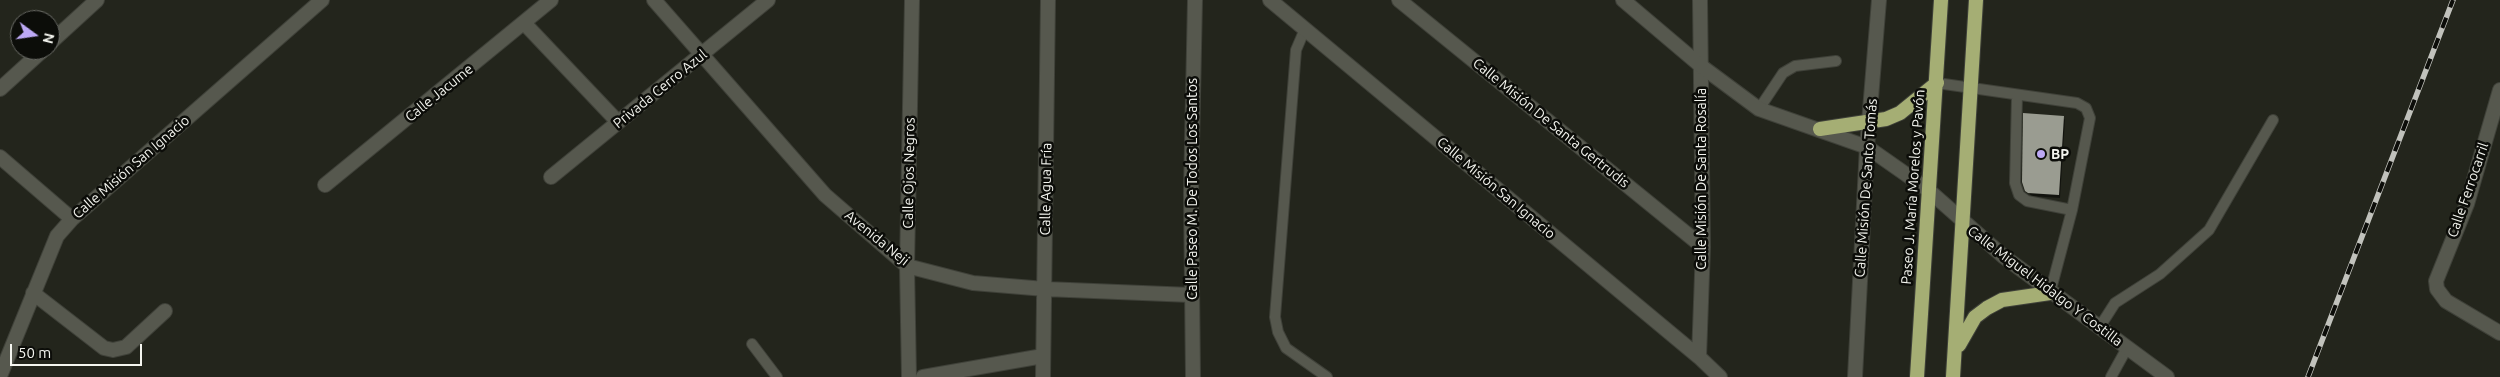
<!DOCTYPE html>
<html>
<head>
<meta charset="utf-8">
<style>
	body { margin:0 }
	#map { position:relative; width:2500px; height:377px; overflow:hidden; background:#23251c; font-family:Ubuntu,sans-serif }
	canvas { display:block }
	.north { position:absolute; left:10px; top:10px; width:50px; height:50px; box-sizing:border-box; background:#0c0d09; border:1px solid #696a65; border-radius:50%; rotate:104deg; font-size:14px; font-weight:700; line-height:20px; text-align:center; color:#f4f5ef }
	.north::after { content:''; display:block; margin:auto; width:18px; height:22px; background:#bda9f5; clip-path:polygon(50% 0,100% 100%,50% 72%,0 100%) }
	.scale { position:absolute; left:10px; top:344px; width:132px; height:22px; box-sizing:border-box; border:2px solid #f4f5ef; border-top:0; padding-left:6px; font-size:15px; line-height:18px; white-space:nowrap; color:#f4f5ef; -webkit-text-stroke:4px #0c0d09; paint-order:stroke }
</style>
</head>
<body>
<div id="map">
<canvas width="2500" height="377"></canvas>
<div class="north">N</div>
<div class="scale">50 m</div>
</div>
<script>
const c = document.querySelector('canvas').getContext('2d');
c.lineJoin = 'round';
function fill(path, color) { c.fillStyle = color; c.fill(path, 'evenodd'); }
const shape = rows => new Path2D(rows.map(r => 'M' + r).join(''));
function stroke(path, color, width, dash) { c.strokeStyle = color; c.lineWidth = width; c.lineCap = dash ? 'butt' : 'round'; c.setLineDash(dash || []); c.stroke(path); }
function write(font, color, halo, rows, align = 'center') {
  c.font = font + ' Ubuntu,sans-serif'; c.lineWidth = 5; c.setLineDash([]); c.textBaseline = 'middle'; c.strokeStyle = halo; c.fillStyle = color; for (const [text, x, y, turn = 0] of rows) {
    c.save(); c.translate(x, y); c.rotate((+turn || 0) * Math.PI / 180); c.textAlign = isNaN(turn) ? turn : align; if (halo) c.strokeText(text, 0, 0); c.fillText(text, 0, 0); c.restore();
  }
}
fill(shape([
	[2063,117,2065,120,2060,198,2031,196,2023,182]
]), '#0007');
fill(shape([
	[2023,113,2064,116,2059,195,2028,193,2025,191,2022,182]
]), '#9a9c91');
const service = shape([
	[1305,29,1296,50,1275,317,1278,332,1286,348,1327,377],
	[1937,83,2077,103,2086,108,2090,118,2072,210,2050,293],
	[2017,96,2015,183,2019,195,2027,201,2072,210],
	[1759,109,1783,73,1795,66,1836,61],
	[2099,328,2115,303,2160,274,2209,230,2273,120],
	[752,344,777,377],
	[2111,377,2127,348]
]);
const minor = shape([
	[654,0,825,195,907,266,973,283,1045,289,1191,295],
	[1270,0,1699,357,1720,377],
	[1399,0,1703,247],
	[525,24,618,122],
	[50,43,97,0],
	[0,89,43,50],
	[2500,90,2467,204,2436,281,2437,289,2446,301,2500,333],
	[0,157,72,219],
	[551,177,768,0],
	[325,185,551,0],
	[33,293,104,348,113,350,126,347,165,311],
	[1699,357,1703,247,1700,0],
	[0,376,57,236,72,219,322,0],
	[909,377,907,266,912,0],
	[923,377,1043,356],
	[1043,377,1048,0],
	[1855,377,1867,147]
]);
const tertiary = shape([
	[1867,147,1879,0],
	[1927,189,2003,256,2167,377]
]);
const secondary = shape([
	[1623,0,1701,66,1759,109,1867,147,1927,189],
	[1193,377,1191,193,1195,0]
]);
const trunk = shape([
	[1820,129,1886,119,1900,113,1937,83],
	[1959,345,1975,317,1987,308,2002,300,2050,293],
	[1917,377,1941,0],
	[1953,377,1976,0]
]);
stroke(service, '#3f4139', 12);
stroke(minor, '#3f4139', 16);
stroke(tertiary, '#3f4139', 16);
stroke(secondary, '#3f4139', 16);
stroke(trunk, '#3f4139', 16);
stroke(service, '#56584e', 10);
stroke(minor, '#56584e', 14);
stroke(tertiary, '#56584e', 14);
stroke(secondary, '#56584e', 14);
stroke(trunk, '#a5ae74', 14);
const rail = shape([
	[2308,377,2453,0]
]);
stroke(rail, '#c1c2bc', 5.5);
stroke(rail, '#0c0d09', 4, [11]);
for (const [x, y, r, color] of [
	[2041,154,5,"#bda9f5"]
]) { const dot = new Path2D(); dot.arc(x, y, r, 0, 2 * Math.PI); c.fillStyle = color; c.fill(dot); stroke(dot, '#0c0d09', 2); }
write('14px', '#f4f5ef', '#0c0d09', [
	["Privada Cerro Azul",660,89,-39],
	["Calle Jacume",439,93,-39],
	["Calle Misión De Santa Gertrudis",1551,123,39],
	["Calle Misión San Ignacio",131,167,-41],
	["Calle Ojos Negros",909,173,-89],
	["Calle Misión De Santa Rosalía",1701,179,-90],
	["Paseo J. María Morelos y Pavón",1913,187,-86],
	["Calle Misión San Ignacio",1496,188,40],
	["Calle Misión De Santo Tomás",1866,188,-86],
	["Calle Agua Fría",1046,189,-89],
	["Calle Paseo M. De Todos Los Santos",1192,189,-90],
	["Calle Ferrocarril",2468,190,-71],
	["Avenida Neji",877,238,39],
	["Calle Miguel Hidalgo Y Costilla",2045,286,37]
]);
write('bold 14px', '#f4f5ef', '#0c0d09', [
	["BP",2051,154]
], 'left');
</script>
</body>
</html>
